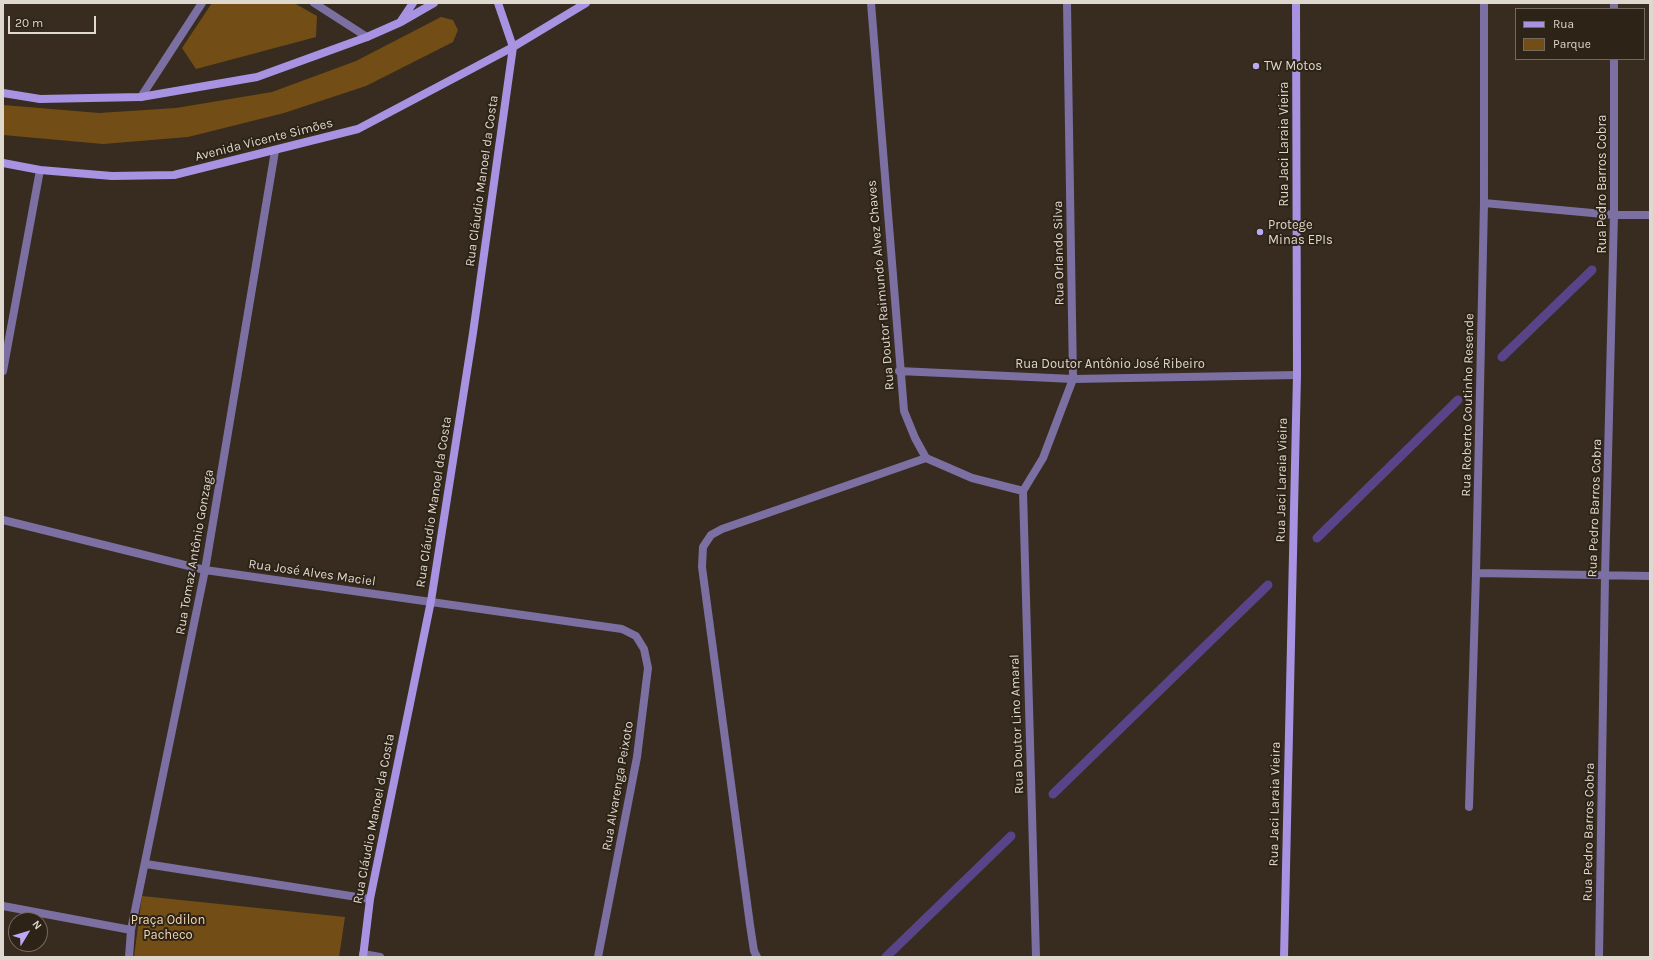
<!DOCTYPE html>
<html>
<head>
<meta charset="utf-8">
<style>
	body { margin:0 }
	#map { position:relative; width:1653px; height:960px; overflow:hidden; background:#372c1f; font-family:Karla,sans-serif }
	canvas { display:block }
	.frame { position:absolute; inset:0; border:4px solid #dfd8cf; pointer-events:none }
	.legend { position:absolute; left:1515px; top:8px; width:130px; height:52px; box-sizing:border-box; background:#2d2316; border:1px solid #746b60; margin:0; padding:5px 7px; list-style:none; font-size:12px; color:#dfd8cf }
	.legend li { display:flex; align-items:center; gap:8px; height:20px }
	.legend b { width:20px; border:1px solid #746b60 }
	.north { position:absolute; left:8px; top:912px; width:40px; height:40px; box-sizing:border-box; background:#2d2316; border:1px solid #746b60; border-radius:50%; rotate:52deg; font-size:11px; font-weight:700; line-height:16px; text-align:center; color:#dfd8cf }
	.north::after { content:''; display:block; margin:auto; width:14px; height:18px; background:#bca9f5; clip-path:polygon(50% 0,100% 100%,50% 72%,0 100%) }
	.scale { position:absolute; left:8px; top:16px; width:88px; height:18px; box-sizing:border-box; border:2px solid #dfd8cf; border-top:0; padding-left:5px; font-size:12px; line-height:14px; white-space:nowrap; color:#dfd8cf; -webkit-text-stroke:3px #2d2316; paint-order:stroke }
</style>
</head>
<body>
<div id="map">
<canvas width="1653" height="960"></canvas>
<div class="frame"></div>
<ul class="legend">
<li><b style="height:5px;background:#a893e3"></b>Rua</li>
<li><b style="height:11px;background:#724e16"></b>Parque</li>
</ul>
<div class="north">N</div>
<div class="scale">20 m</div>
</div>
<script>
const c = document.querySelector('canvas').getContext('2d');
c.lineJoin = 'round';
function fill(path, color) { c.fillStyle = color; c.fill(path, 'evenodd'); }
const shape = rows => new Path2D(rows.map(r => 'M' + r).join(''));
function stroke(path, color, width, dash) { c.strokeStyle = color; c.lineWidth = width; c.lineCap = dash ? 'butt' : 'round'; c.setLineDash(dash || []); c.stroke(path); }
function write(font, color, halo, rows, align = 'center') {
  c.font = font + ' Karla,sans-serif'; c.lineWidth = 4; c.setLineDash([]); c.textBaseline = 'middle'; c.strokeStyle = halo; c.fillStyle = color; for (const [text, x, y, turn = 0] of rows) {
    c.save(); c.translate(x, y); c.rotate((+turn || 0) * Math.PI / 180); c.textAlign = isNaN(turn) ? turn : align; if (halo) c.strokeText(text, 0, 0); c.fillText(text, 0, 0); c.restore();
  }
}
fill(shape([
	[212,3,294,3,317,16,316,37,196,69,182,48],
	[441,17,453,20,458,30,453,42,366,86,284,113,188,137,103,144,3,135,3,105,99,113,176,108,272,92,356,61],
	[142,896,345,917,339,957,134,957]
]), '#724e16');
stroke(shape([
	[1502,357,1592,270],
	[1317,538,1458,400],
	[1053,794,1268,585],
	[886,957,1011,836]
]), '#594489', 9);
stroke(shape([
	[314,3,367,37],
	[871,3,904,411,915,438,926,458,972,478,1023,491],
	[1614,3,1614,9],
	[141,97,202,3],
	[1484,203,1614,215,1650,215],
	[3,371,40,170],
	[899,371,1073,379,1297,375],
	[1023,491,1043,458,1073,379,1067,3],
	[1023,491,1036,957],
	[3,520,205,570,622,629,636,636,644,649,648,668,637,757,598,957],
	[1476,573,1650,576],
	[1469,807,1476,573,1484,203,1484,3],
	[146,864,370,899],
	[3,906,131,930],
	[363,954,380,957],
	[129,957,131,930,205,570,275,151],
	[757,957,754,951,750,925,702,567,703,547,711,535,722,529,926,458],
	[1599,957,1605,576,1614,215,1614,59]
]), '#7c6fa2', 8);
stroke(shape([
	[401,21,413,3],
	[3,93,40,99,141,97,257,77,367,37,401,22,434,3],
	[3,163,40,170,112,176,174,175,358,129,513,47,586,3],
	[363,957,370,899,431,601,473,333,513,47,498,3],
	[1284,957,1297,375,1296,3]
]), '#a893e3', 8);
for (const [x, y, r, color] of [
	[1256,66,4,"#bca9f5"],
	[1260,232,4,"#bca9f5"]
]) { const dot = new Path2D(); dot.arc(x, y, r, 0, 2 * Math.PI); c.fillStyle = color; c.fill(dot); stroke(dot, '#2d2316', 1.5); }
write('13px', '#dfd8cf', '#2d2316', [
	["TW Motos",1264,66],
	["Protege",1268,225],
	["Minas EPIs",1268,240]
], 'left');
write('13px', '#dfd8cf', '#2d2316', [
	["Avenida Vicente Simões",264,140,-14],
	["Rua Jaci Laraia Vieira",1284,144,-90],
	["Rua Cláudio Manoel da Costa",482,181,-82],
	["Rua Pedro Barros Cobra",1602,184,-90],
	["Rua Orlando Silva",1059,253,-91],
	["Rua Doutor Raimundo Alvez Chaves",881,285,-95],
	["Rua Doutor Antônio José Ribeiro",1110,364],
	["Rua Roberto Coutinho Resende",1468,405,-89],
	["Rua Jaci Laraia Vieira",1282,480,-89],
	["Rua Cláudio Manoel da Costa",434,502,-81],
	["Rua Pedro Barros Cobra",1595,508,-88],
	["Rua Tomaz Antônio Gonzaga",195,552,-80],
	["Rua José Alves Maciel",312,573,8],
	["Rua Doutor Lino Amaral",1017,724,-92],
	["Rua Alvarenga Peixoto",618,786,-80],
	["Rua Jaci Laraia Vieira",1275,804,-89],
	["Rua Cláudio Manoel da Costa",374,819,-79],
	["Rua Pedro Barros Cobra",1589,832,-89]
]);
write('13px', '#f4d7b4', '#2d2316', [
	["Praça Odilon",168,920],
	["Pacheco",168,935]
]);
</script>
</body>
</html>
